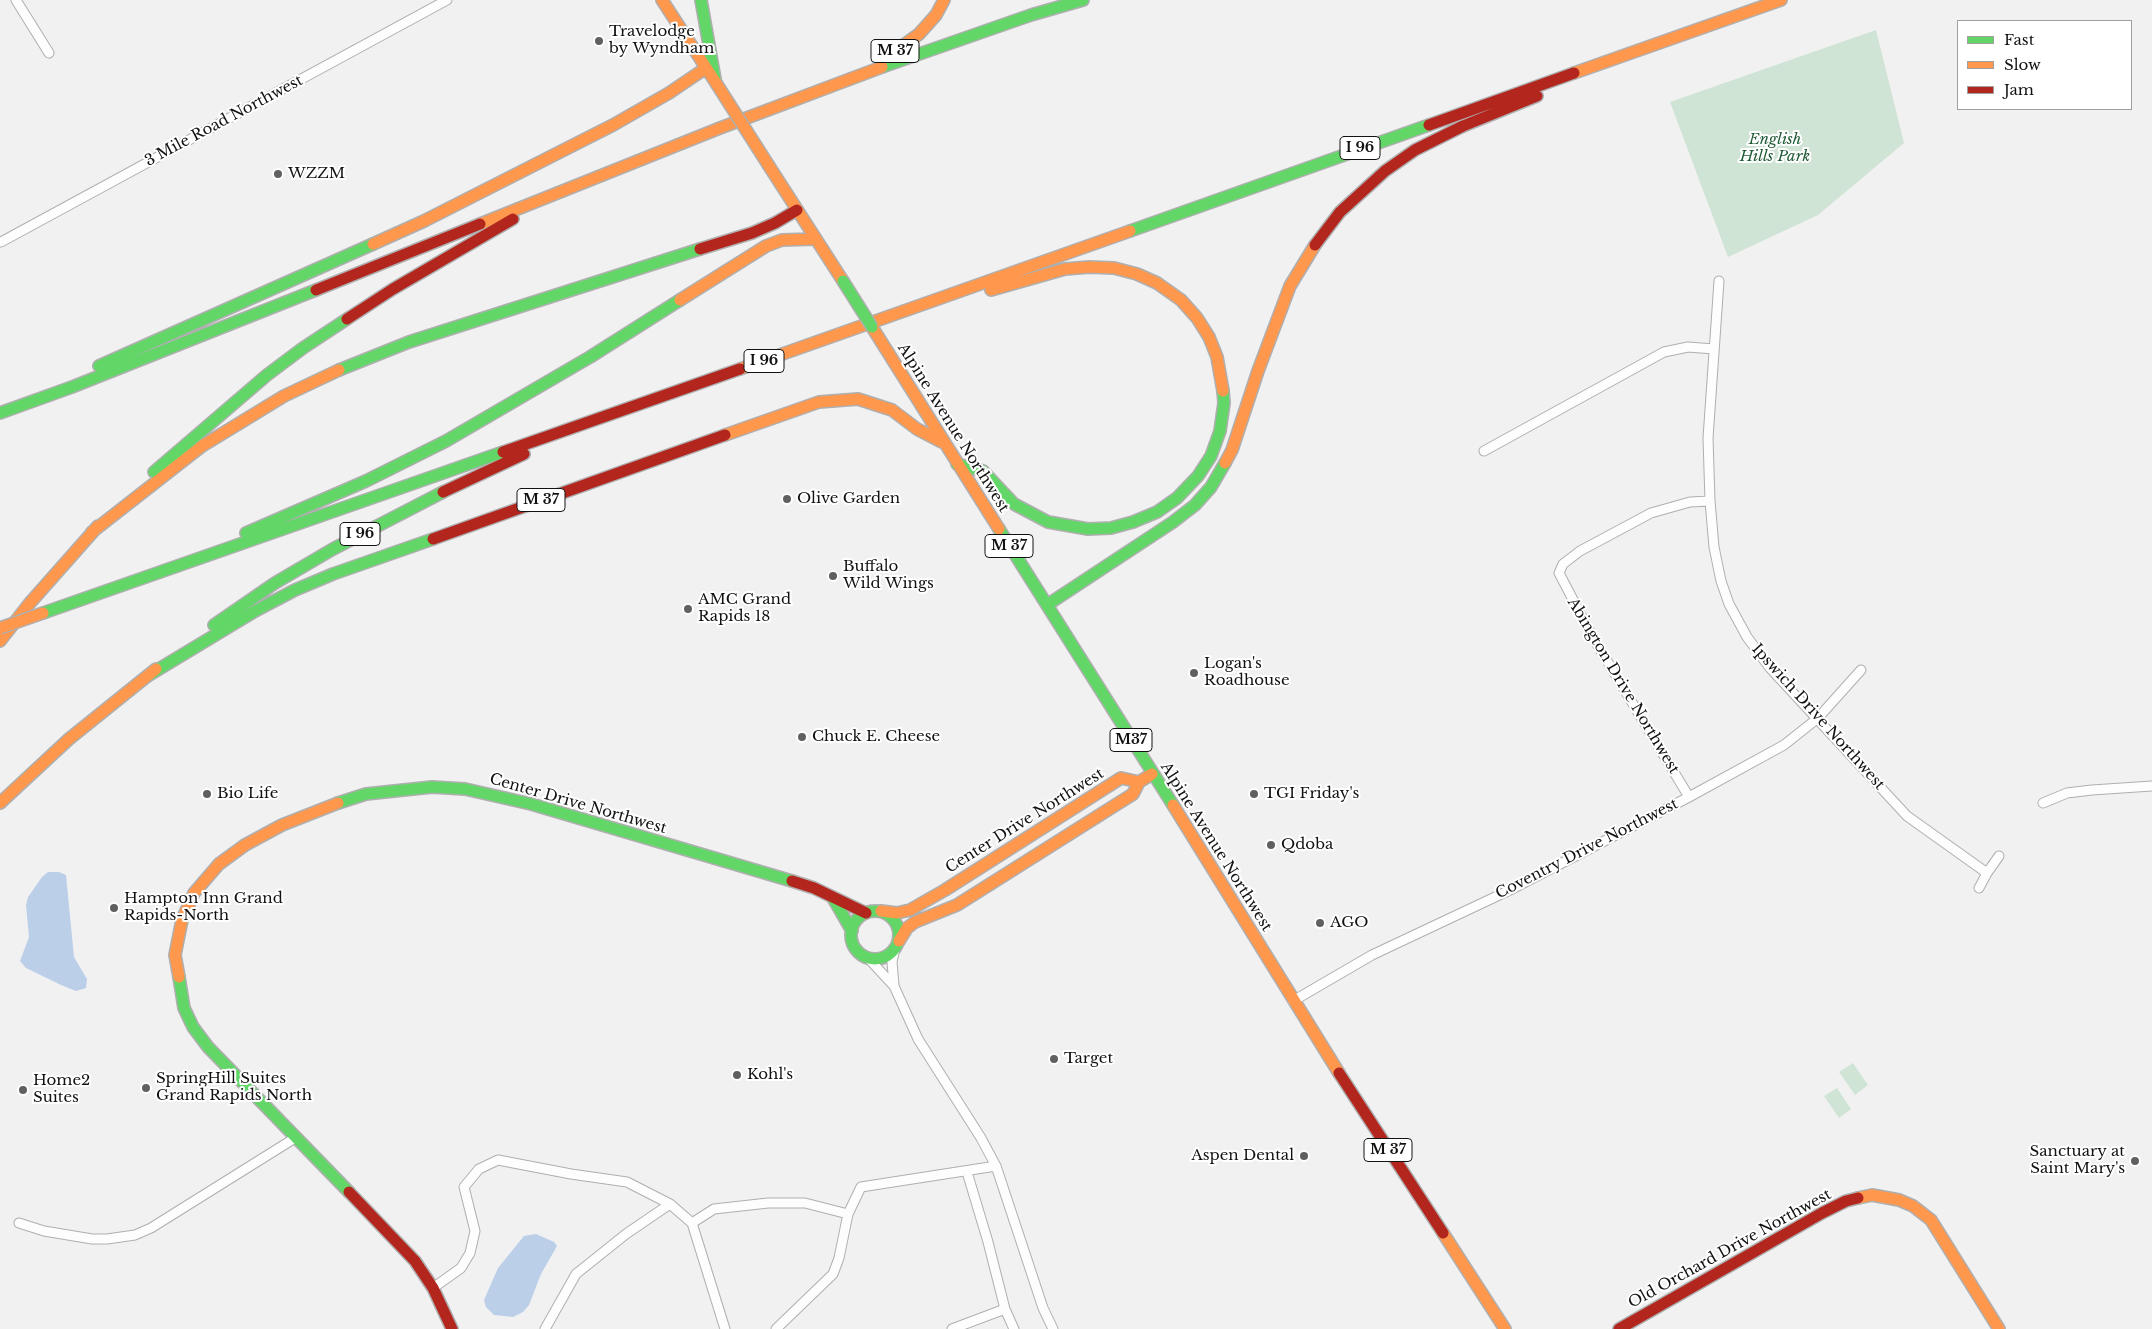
<!DOCTYPE html>
<html>
<head>
<meta charset="utf-8">
<style>
	body { margin:0 }
	#map { position:relative; width:2152px; height:1329px; overflow:hidden; background:#f1f1f2; font-family:"Libre Baskerville",serif }
	canvas { display:block }
	.legend { position:absolute; left:1957px; top:20px; width:175px; height:90px; box-sizing:border-box; background:#fff; border:1px solid #a0a0a1; margin:0; padding:6px 9px; list-style:none; font-size:15px; color:#121213 }
	.legend li { display:flex; align-items:center; gap:10px; height:25px }
	.legend b { width:25px; border:1px solid #a0a0a1 }
</style>
</head>
<body>
<div id="map">
<canvas width="2152" height="1329"></canvas>
<ul class="legend">
<li><b style="height:6px;background:#63d668"></b>Fast</li>
<li><b style="height:6px;background:#ff974d"></b>Slow</li>
<li><b style="height:6px;background:#b3261e"></b>Jam</li>
</ul>
</div>
<script>
const c = document.querySelector('canvas').getContext('2d');
c.lineJoin = 'round';
function fill(path, color) { c.fillStyle = color; c.fill(path, 'evenodd'); }
const shape = rows => new Path2D(rows.map(r => 'M' + r).join(''));
function stroke(path, color, width, dash) { c.strokeStyle = color; c.lineWidth = width; c.lineCap = dash ? 'butt' : 'round'; c.setLineDash(dash || []); c.stroke(path); }
function write(font, color, halo, rows, align = 'center') {
  c.font = font + ' "Libre Baskerville",serif'; c.lineWidth = 4; c.setLineDash([]); c.textBaseline = 'middle'; c.strokeStyle = halo; c.fillStyle = color; for (const [text, x, y, turn = 0] of rows) {
    c.save(); c.translate(x, y); c.rotate((+turn || 0) * Math.PI / 180); c.textAlign = isNaN(turn) ? turn : align; if (halo) c.strokeText(text, 0, 0); c.fillText(text, 0, 0); c.restore();
  }
}
fill(shape([
	[1876,30,1904,143,1818,215,1728,257,1670,102],
	[1853,1063,1868,1085,1855,1095,1839,1072],
	[1837,1088,1851,1109,1839,1118,1824,1096]
]), '#cfe4d5');
fill(shape([
	[48,872,59,872,66,875,74,957,87,979,86,988,76,991,61,985,26,968,20,961,29,937,26,905,28,897,42,877],
	[536,1234,554,1242,557,1246,541,1274,529,1305,523,1312,513,1317,494,1315,486,1307,484,1300,498,1268,524,1236]
]), '#bccfe8');
const street = shape([
	[16,0,49,53],
	[1,242,447,0],
	[1719,281,1708,438,1710,501,1714,547,1721,581,1729,604,1747,637,1770,668,1907,816,1987,873],
	[1484,451,1664,352,1688,347,1714,349],
	[1689,797,1592,636,1559,573,1563,564,1580,551,1651,513,1690,502,1710,501],
	[2043,803,2067,793,2092,790,2152,786],
	[1979,888,1987,873,1999,856],
	[867,957,894,986,918,1039,981,1138,996,1166,1043,1308,1053,1329],
	[894,985,892,962,895,948],
	[1293,1001,1372,955,1510,890,1689,797,1784,745,1818,718,1861,670],
	[967,1172,988,1242,1005,1309,1014,1329],
	[19,1223,44,1231,92,1239,107,1239,135,1235,151,1228,295,1138],
	[692,1223,714,1209,768,1203,805,1203,848,1214],
	[433,1288,461,1268,470,1253,475,1231,464,1187,479,1169,498,1160,571,1174,627,1182,670,1204,692,1223,725,1329],
	[545,1329,576,1274,626,1234,670,1204],
	[776,1329,833,1274,839,1258,848,1214,861,1187,996,1166],
	[952,1329,1005,1309]
]);
const fast = shape([
	[701,0,715,79],
	[882,67,1031,15,1083,0],
	[1130,231,1429,125],
	[99,366,373,244],
	[339,370,409,342,700,249],
	[0,413,72,387,316,290],
	[957,464,983,471,1014,504,1048,522,1088,529,1111,528,1133,522,1157,512,1177,498,1198,476,1211,456,1220,431,1224,403,1223,391],
	[154,472,267,375,303,348,347,319],
	[999,529,1173,805],
	[246,533,366,481,446,441,590,357,680,300],
	[1047,605,1173,522,1195,505,1211,487,1225,463],
	[43,613,503,452],
	[214,625,275,583,333,549,443,492],
	[149,675,255,611,295,590,333,574,433,539],
	[338,803,366,794,432,787,465,789,531,804,792,881],
	[833,898,852,931],
	'851 935a24 24 0 1 1 48 0a24 24 0 1 1-48 0Z',
	[179,977,184,1008,193,1027,208,1047,349,1192]
]);
const slow = shape([
	[662,0,716,83],
	[881,58,897,50,919,34,936,15,944,0],
	[1574,73,1781,0],
	[769,166,843,281],
	[480,224,720,128,882,67],
	[373,244,424,221,613,125,669,93,706,68],
	[991,290,1065,269,1089,267,1114,268,1137,274,1157,283,1181,300,1197,318,1209,337,1217,357,1223,391],
	[680,300,766,246,782,240,815,239],
	[872,327,999,529],
	[740,369,1130,231],
	[725,435,819,402,858,399,892,410,917,429,942,442],
	[1225,463,1232,450,1258,371,1290,286,1315,245],
	[92,532,202,446,284,396,339,370],
	[0,641,29,604,98,526],
	[0,803,69,739,156,669],
	[1173,805,1339,1073],
	[881,911,897,913,910,910,945,890,1121,778,1139,782],
	[899,941,907,928,915,922,957,905,1133,794,1139,782,1152,774],
	[179,977,175,955,182,920,194,893,219,864,245,845,282,825,338,803],
	[1858,1198,1872,1195,1899,1200,1913,1206,1931,1220,1999,1329],
	[1443,1233,1505,1329]
]);
const jam = shape([
	[1429,125,1574,73],
	[1315,245,1340,212,1385,171,1415,150,1463,126,1537,96],
	[700,249,752,233,775,223,797,210],
	[316,290,480,224],
	[347,319,393,289,513,219],
	[503,452,740,369],
	[443,492,524,454],
	[433,539,725,435],
	[792,881,814,888,866,913],
	[1339,1073,1443,1233],
	[349,1192,415,1261,433,1288,452,1329],
	[1619,1329,1822,1213,1846,1201,1858,1198]
]);
stroke(street, '#afafb0', 11);
stroke(fast, '#afafb0', 14);
stroke(slow, '#afafb0', 14);
stroke(jam, '#afafb0', 14);
stroke(street, '#fdfdfd', 9);
stroke(fast, '#63d668', 11);
stroke(slow, '#ff974d', 11);
stroke(jam, '#b3261e', 11);
const fastBridge = shape([
	[843,281,872,327]
]);
const slowBridge = shape([
	[716,83,769,166],
	[0,628,43,613]
]);
stroke(fastBridge, '#afafb0', 14, []);
stroke(slowBridge, '#afafb0', 14, []);
stroke(fastBridge, '#63d668', 11);
stroke(slowBridge, '#ff974d', 11);
for (const [x, y, r, color] of [
	[599,41,5,"#606061"],
	[278,174,5,"#606061"],
	[787,499,5,"#606061"],
	[833,576,5,"#606061"],
	[688,609,5,"#606061"],
	[1194,673,5,"#606061"],
	[802,737,5,"#606061"],
	[207,794,5,"#606061"],
	[1254,794,5,"#606061"],
	[1271,845,5,"#606061"],
	[114,908,5,"#606061"],
	[1320,923,5,"#606061"],
	[1054,1059,5,"#606061"],
	[737,1075,5,"#606061"],
	[146,1088,5,"#606061"],
	[23,1090,5,"#606061"],
	[1304,1156,5,"#606061"],
	[2135,1161,5,"#606061"]
]) { const dot = new Path2D(); dot.arc(x, y, r, 0, 2 * Math.PI); c.fillStyle = color; c.fill(dot); stroke(dot, '#fff', 2); }
for (const [x, y, w] of [
	[895,51,48],
	[1360,148,40],
	[764,361,40],
	[541,500,48],
	[360,534,40],
	[1009,546,48],
	[1131,740,42],
	[1388,1150,48]
]) { const box = new Path2D(); box.roundRect(x - w / 2, y - 11.5, w, 23, 4); c.fillStyle = '#fff'; c.fill(box); stroke(box, '#121213', 1); }
write('bold 14px', '#121213', null, [
	["M 37",895,51],
	["I 96",1360,148],
	["I 96",764,361],
	["M 37",541,500],
	["I 96",360,534],
	["M 37",1009,546],
	["M37",1131,740],
	["M 37",1388,1150]
]);
write('15px', '#121213', '#fff', [
	["Travelodge",609,32],
	["by Wyndham",609,49],
	["WZZM",288,174],
	["Olive Garden",797,499],
	["Buffalo",843,567],
	["Wild Wings",843,584],
	["AMC Grand",698,600],
	["Rapids 18",698,617],
	["Logan's",1204,664],
	["Roadhouse",1204,681],
	["Chuck E. Cheese",812,737],
	["Bio Life",217,794],
	["TGI Friday's",1264,794],
	["Qdoba",1281,845],
	["Hampton Inn Grand",124,899],
	["Rapids-North",124,916],
	["AGO",1330,923],
	["Target",1064,1059],
	["Kohl's",747,1075],
	["SpringHill Suites",156,1079],
	["Grand Rapids North",156,1096],
	["Home2",33,1081],
	["Suites",33,1098],
	["Sanctuary at",2125,1152,"right"],
	["Saint Mary's",2125,1169,"right"],
	["Aspen Dental",1294,1156,"right"]
], 'left');
write('15px', '#121213', '#fff', [
	["3 Mile Road Northwest",224,121,-28],
	["Alpine Avenue Northwest",953,428,58],
	["Abington Drive Northwest",1623,686,59],
	["Ipswich Drive Northwest",1818,717,48],
	["Center Drive Northwest",578,804,16],
	["Center Drive Northwest",1025,821,-32],
	["Alpine Avenue Northwest",1216,847,58],
	["Coventry Drive Northwest",1587,849,-27],
	["Old Orchard Drive Northwest",1730,1249,-29]
]);
write('italic 15px', '#205b36', '#fff', [
	["English",1775,140],
	["Hills Park",1775,157]
]);
</script>
</body>
</html>
